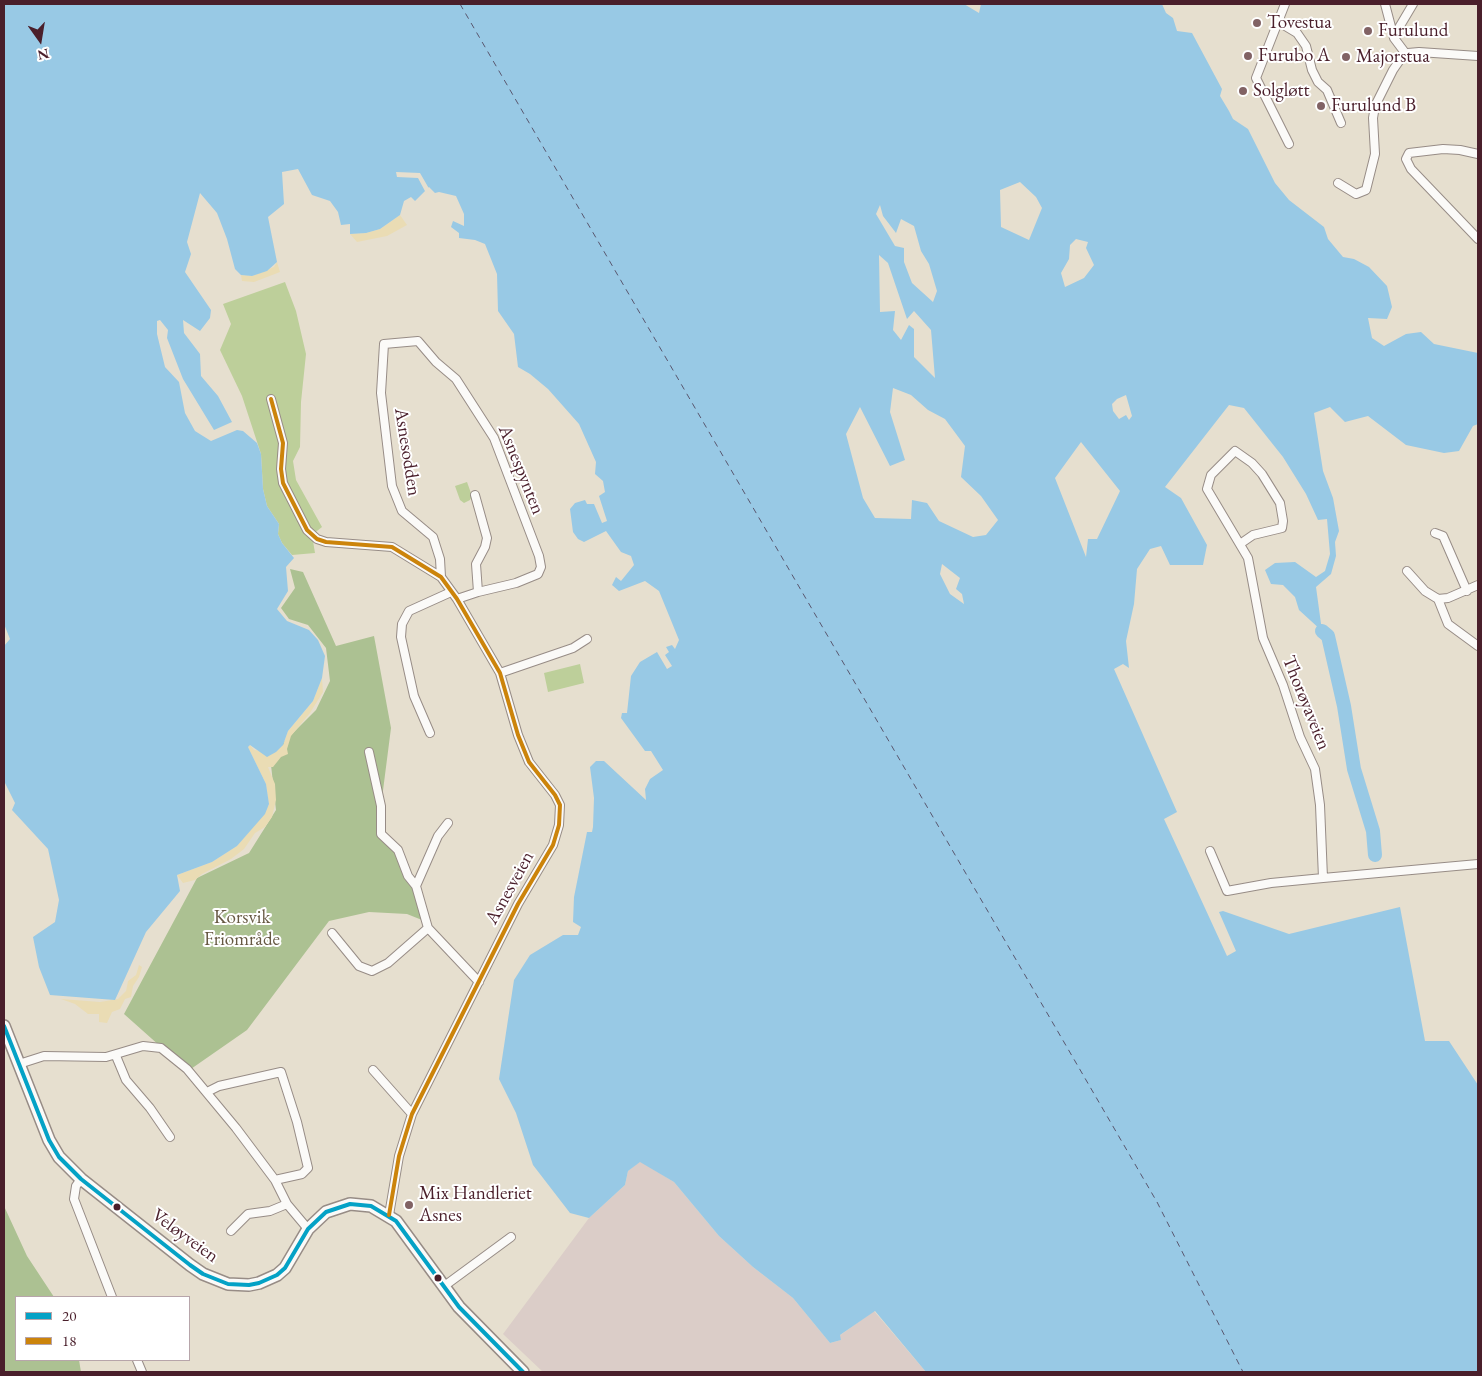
<!DOCTYPE html>
<html>
<head>
<meta charset="utf-8">
<style>
	body { margin:0 }
	#map { position:relative; width:1482px; height:1376px; overflow:hidden; background:#e6dfcf; font-family:"EB Garamond",serif }
	canvas { display:block }
	.frame { position:absolute; inset:0; border:5px solid #4a1f2b; pointer-events:none }
	.legend { position:absolute; left:15px; top:1296px; width:175px; height:65px; box-sizing:border-box; background:#fff; border:1px solid #b7a5aa; margin:0; padding:6px 9px; list-style:none; font-size:15px; color:#4a1f2b }
	.legend li { display:flex; align-items:center; gap:10px; height:25px }
	.legend b { width:25px; border:1px solid #b7a5aa }
	.north { position:absolute; left:15px; top:15px; width:50px; height:50px; -webkit-text-stroke:4px #fff; paint-order:stroke; rotate:167deg; font-size:14px; font-weight:700; line-height:20px; text-align:center; color:#4a1f2b }
	.north::after { content:''; display:block; margin:auto; width:18px; height:22px; background:#4a1f2b; clip-path:polygon(50% 0,100% 100%,50% 72%,0 100%) }
</style>
</head>
<body>
<div id="map">
<canvas width="1482" height="1376"></canvas>
<div class="frame"></div>
<ul class="legend">
<li><b style="height:6px;background:#04a2c6"></b>20</li>
<li><b style="height:6px;background:#cc840b"></b>18</li>
</ul>
<div class="north">N</div>
</div>
<script>
const c = document.querySelector('canvas').getContext('2d');
c.lineJoin = 'round';
function fill(path, color) { c.fillStyle = color; c.fill(path, 'evenodd'); }
const shape = rows => new Path2D(rows.map(r => 'M' + r).join(''));
function stroke(path, color, width, dash) { c.strokeStyle = color; c.lineWidth = width; c.lineCap = dash ? 'butt' : 'round'; c.setLineDash(dash || []); c.stroke(path); }
function write(font, color, halo, rows, align = 'center') {
  c.font = font + ' "EB Garamond",serif'; c.lineWidth = 4; c.setLineDash([]); c.textBaseline = 'middle'; c.strokeStyle = halo; c.fillStyle = color; for (const [text, x, y, turn = 0] of rows) {
    c.save(); c.translate(x, y); c.rotate((+turn || 0) * Math.PI / 180); c.textAlign = isNaN(turn) ? turn : align; if (halo) c.strokeText(text, 0, 0); c.fillText(text, 0, 0); c.restore();
  }
}
fill(shape([
	[640,1161,674,1182,719,1236,753,1267,793,1298,830,1343,841,1340,839,1336,874,1311,926,1372,543,1372,503,1334,589,1218,625,1185,628,1171]
]), '#dbcdc8');
fill(shape([
	[285,282,296,311,306,354,301,402,300,447,293,461,296,480,322,527,312,535,315,553,292,555,282,543,278,534,279,524,267,506,263,489,261,454,242,396,220,350,231,324,223,304],
	[467,482,472,496,470,500,464,503,460,500,455,486],
	[580,664,584,683,548,692,544,673]
]), '#bdcf9a');
fill(shape([
	[290,569,303,572,336,646,374,636,391,728,381,806,383,837,395,847,427,922,407,914,369,912,329,921,247,1030,188,1071,124,1014,197,878,249,853,276,810,270,756,316,710,330,681,326,648,308,625,289,619,281,608,295,588],
	[4,1206,27,1256,54,1297,16,1297,16,1360,79,1360,81,1372,4,1372]
]), '#acc192');
fill(shape([
	[400,215,407,225,387,236,357,242,350,234,366,233,380,229],
	[277,262,280,272,254,282,242,281,241,275,252,276,274,267],
	[322,678,323,692,310,713,291,736,287,749,288,754,281,757,273,767,268,767,275,784,276,800,272,817,265,827,255,833,244,849,231,859,202,874,195,880,183,883,177,875,212,862,237,846,269,805,266,784,248,747,250,745,254,750,262,751,283,745,288,731,313,701],
	[139,965,142,967,139,977,133,986,131,997,125,999,120,1009,112,1012,107,1023,99,1022,99,1014,88,1014,75,1004,61,999,100,1002,118,999,126,991,128,981,136,975]
]), '#eadcb4');
fill(shape([
	[4,4,964,4,979,13,981,4,1162,4,1166,13,1173,18,1177,31,1192,33,1222,89,1220,96,1229,111,1233,119,1248,129,1275,183,1289,200,1324,227,1328,239,1343,257,1354,259,1369,267,1387,286,1392,307,1387,319,1368,318,1372,338,1384,346,1406,334,1421,332,1434,344,1478,353,1478,424,1473,426,1459,451,1444,453,1406,445,1368,416,1345,422,1330,407,1314,413,1323,471,1333,498,1339,531,1335,542,1336,556,1331,574,1316,587,1322,631,1299,610,1295,597,1283,585,1271,584,1265,570,1275,563,1295,562,1316,577,1325,571,1330,554,1327,519,1318,520,1306,494,1283,457,1244,408,1229,405,1165,487,1181,498,1207,545,1203,565,1170,565,1161,546,1150,549,1137,569,1134,604,1126,641,1129,668,1123,664,1114,669,1177,812,1164,819,1227,956,1236,951,1219,912,1223,911,1289,934,1400,907,1425,1041,1449,1041,1478,1085,1478,1372,926,1372,875,1311,840,1335,841,1340,830,1343,793,1298,753,1267,719,1236,674,1182,640,1162,628,1171,625,1185,589,1218,570,1213,533,1165,516,1113,499,1079,514,980,530,955,563,935,578,935,581,927,573,922,574,897,587,832,592,832,593,827,594,798,590,767,596,761,604,761,646,800,645,789,650,779,663,770,651,751,645,751,621,718,622,713,627,713,631,676,640,662,657,652,667,669,672,666,665,655,669,652,666,647,672,645,675,649,679,640,659,591,645,581,619,591,612,585,616,577,621,581,634,565,631,556,621,552,606,531,584,542,578,539,573,532,570,509,575,503,585,500,587,504,594,504,602,523,607,521,599,496,605,492,603,481,595,474,596,462,579,424,548,389,530,374,518,367,514,334,498,311,497,274,485,244,475,240,459,238,459,233,451,227,453,221,464,226,464,214,456,196,439,192,435,193,429,187,415,201,411,197,404,201,400,215,380,229,366,233,350,234,350,224,341,225,338,212,330,201,312,195,298,169,282,172,284,204,268,217,277,262,267,271,252,276,241,275,235,269,227,239,217,213,200,193,187,242,191,254,185,272,211,310,210,318,200,331,183,320,184,333,200,354,201,376,218,396,232,422,214,430,183,379,167,338,168,330,160,320,157,321,157,334,165,367,179,382,185,413,195,431,211,441,237,430,243,431,257,443,261,454,263,489,267,506,279,524,278,534,282,543,294,558,286,567,288,591,277,609,287,621,309,630,318,640,325,656,322,678,313,701,288,731,283,745,276,752,267,757,250,745,248,747,266,784,269,804,265,814,237,846,212,862,177,875,180,891,146,932,115,1000,50,995,39,967,33,937,55,922,59,900,48,849,12,810,15,803,4,781,4,646,10,639,4,624],
	[1020,182,1036,197,1042,208,1029,240,1001,227,1000,190],
	[880,205,883,216,896,233,901,219,914,226,921,251,929,264,937,291,933,302,912,283,904,262,904,248,895,246,876,214],
	[1076,239,1088,242,1086,248,1094,265,1084,278,1065,287,1061,273,1069,259,1070,245],
	[879,255,888,263,907,319,914,311,931,330,935,378,914,357,914,329,909,325,901,340,893,330,895,311,880,312],
	[893,388,911,395,928,410,945,419,965,446,961,477,981,496,998,520,986,535,973,537,939,521,927,503,912,500,911,519,875,518,863,498,846,434,860,407,890,466,905,460,890,412],
	[1126,395,1132,416,1129,420,1126,415,1119,419,1113,411,1112,404,1117,399],
	[1081,442,1120,491,1097,539,1088,539,1086,557,1055,478],
	[942,564,960,578,956,589,962,594,964,604,950,594,940,574]
]), '#98c9e5');
fill(shape([
	[396,172,420,173,431,192,429,190,426,193,418,178,397,177]
]), '#e6dfcf');
stroke(shape([
	[1322,631,1328,636,1344,706,1354,769,1373,831,1375,855]
]), '#98c9e5', 14);
stroke(shape([
	[460,4,1157,1202,1243,1372]
]), '#59576f', 1, [6, 5]);
const minor = shape([
	[1285,4,1256,78,1289,144],
	[1385,4,1394,38,1406,54],
	[1277,21,1297,33,1306,46,1312,70,1318,82,1327,90,1341,123],
	[1394,36,1413,4],
	[1478,154,1460,150,1443,149,1409,153,1406,159,1411,169,1478,239],
	[1338,183,1356,194,1366,190,1375,154,1373,118,1375,106,1393,70,1402,57,1408,53,1419,52,1478,56],
	[271,399,283,443,281,469,283,483,307,530,317,539,326,542,392,547,441,577,457,599,500,673,518,735,529,762,555,795,560,805,559,825,553,845,518,904,412,1114,399,1156,389,1215],
	[1435,533,1443,536,1467,591],
	[1240,544,1253,535,1282,528,1283,521,1280,503,1262,474,1252,463,1235,451,1211,475,1207,489,1248,558,1263,638,1283,685,1300,737,1315,769,1320,805,1323,878],
	[1407,571,1425,591,1438,599,1448,598,1478,585],
	[441,577,440,559,433,537,402,511,392,486,381,393,384,344,418,341,436,362,456,379,494,438,539,556,541,567,538,574,516,583,478,592],
	[457,599,478,592,476,564,485,547,487,538,475,495],
	[1438,599,1448,624,1478,646],
	[500,673,573,648,587,639],
	[430,733,414,696,401,637,402,624,409,611,451,592],
	[369,752,381,806,381,834,398,850,408,876,416,886],
	[448,823,438,836,416,886,428,928,479,982],
	[1210,851,1227,891,1271,883,1323,878,1478,864],
	[332,933,359,966,372,971,388,963,428,928],
	[116,1056,126,1080,150,1108,170,1137],
	[19,1064,44,1056,106,1057,143,1046,161,1048,187,1069,236,1128,275,1180,287,1204,308,1229],
	[373,1070,412,1114],
	[207,1092,219,1086,281,1072,297,1122,308,1168,302,1174,275,1180],
	[81,1179,76,1186,74,1199,112,1297],
	[231,1231,248,1214,270,1211,287,1204],
	[443,1287,511,1237],
	[137,1360,142,1372]
]);
const secondary = shape([
	[4,1026,49,1140,59,1157,81,1179,190,1265,203,1274,228,1284,249,1285,259,1283,277,1275,285,1268,308,1229,326,1212,350,1204,371,1206,396,1221,459,1307,523,1372]
]);
stroke(minor, '#978c86', 10);
stroke(secondary, '#978c86', 14);
stroke(minor, '#fbfaf8', 8);
stroke(secondary, '#fbfaf8', 11);
stroke(shape([
	[4,1026,49,1140,59,1157,81,1179,190,1265,203,1274,228,1284,249,1285,259,1283,277,1275,285,1268,308,1229,326,1212,350,1204,371,1206,396,1221,459,1307,523,1372]
]), '#04a2c6', 4);
stroke(shape([
	[271,399,283,443,281,469,283,483,307,530,317,539,326,542,392,547,441,577,457,599,500,673,518,735,529,762,555,795,560,805,559,825,553,845,518,904,412,1114,399,1156,389,1215]
]), '#cc840b', 4);
for (const [x, y, r, color] of [
	[1257,23,5,"#816264"],
	[1368,31,5,"#816264"],
	[1248,56,5,"#816264"],
	[1346,57,5,"#816264"],
	[1243,91,5,"#816264"],
	[1321,106,5,"#816264"],
	[409,1205,5,"#816264"],
	[117,1207,4.5,"#4a1f2b"],
	[438,1278,4.5,"#4a1f2b"]
]) { const dot = new Path2D(); dot.arc(x, y, r, 0, 2 * Math.PI); c.fillStyle = color; c.fill(dot); stroke(dot, '#fff', 2); }
write('19px', '#4a1f2b', '#fff', [
	["Tovestua",1267,23],
	["Furulund",1378,31],
	["Furubo A",1258,56],
	["Majorstua",1356,57],
	["Solgløtt",1253,91],
	["Furulund B",1331,106],
	["Mix Handleriet",419,1194],
	["Asnes",419,1216]
], 'left');
write('19px', '#4a1f2b', '#fff', [
	["Asnesodden",407,452,81],
	["Asnespynten",521,470,68],
	["Thorøyaveien",1306,703,68],
	["Asnesveien",510,888,-61],
	["Veløyveien",185,1236,36]
]);
write('19px', '#665842', '#fff', [
	["Korsvik",242,918],
	["Friområde",242,940]
]);
</script>
</body>
</html>
